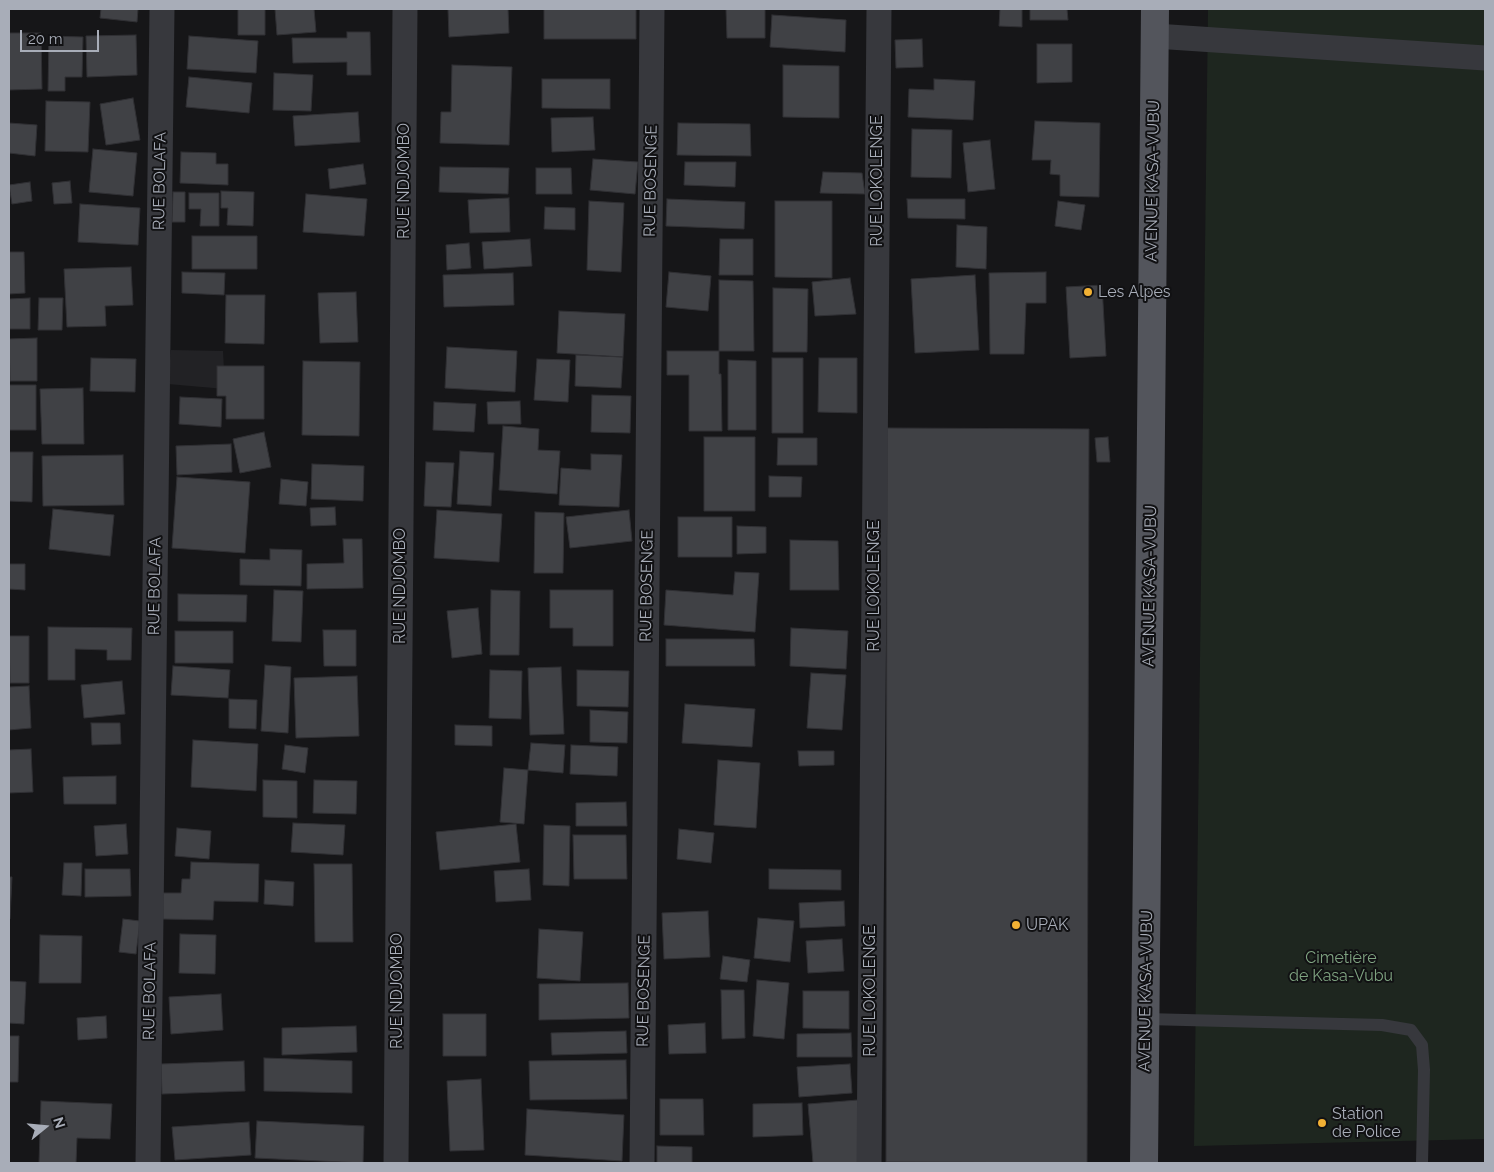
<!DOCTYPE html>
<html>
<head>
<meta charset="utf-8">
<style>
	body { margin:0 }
	#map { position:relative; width:1494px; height:1172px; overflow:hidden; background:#161618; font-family:Raleway,sans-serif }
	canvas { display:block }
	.frame { position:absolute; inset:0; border:10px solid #a8adb8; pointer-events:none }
	.north { position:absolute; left:20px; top:1102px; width:50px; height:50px; -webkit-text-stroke:4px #111113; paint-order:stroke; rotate:73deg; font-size:14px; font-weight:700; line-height:20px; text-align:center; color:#a8adb8 }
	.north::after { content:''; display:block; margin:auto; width:18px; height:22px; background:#a8adb8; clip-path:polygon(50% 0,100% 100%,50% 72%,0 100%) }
	.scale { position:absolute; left:20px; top:30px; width:79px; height:22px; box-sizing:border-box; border:2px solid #a8adb8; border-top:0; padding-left:6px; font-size:15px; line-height:18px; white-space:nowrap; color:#a8adb8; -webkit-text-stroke:4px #111113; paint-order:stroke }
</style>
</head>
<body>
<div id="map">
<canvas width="1494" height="1172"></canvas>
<div class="frame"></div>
<div class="north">N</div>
<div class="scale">20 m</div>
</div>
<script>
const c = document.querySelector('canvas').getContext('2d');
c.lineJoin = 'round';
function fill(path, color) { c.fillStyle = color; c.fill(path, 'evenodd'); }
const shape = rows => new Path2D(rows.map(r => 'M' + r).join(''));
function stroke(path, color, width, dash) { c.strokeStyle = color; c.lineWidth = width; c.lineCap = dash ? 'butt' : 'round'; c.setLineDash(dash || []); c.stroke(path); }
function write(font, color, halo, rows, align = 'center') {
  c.font = font + ' Raleway,sans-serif'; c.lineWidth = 4; c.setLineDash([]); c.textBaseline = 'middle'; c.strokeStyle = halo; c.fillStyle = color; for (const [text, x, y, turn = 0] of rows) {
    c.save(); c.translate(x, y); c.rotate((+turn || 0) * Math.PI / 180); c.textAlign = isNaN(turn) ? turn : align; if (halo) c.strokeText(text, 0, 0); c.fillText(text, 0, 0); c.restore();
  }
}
fill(shape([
	[171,350,223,351,225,389,168,384]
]), '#222225');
fill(shape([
	[1208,9,1485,9,1485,1139,1194,1146]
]), '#1e261f');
const building = shape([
	[101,9,138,9,137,22,100,18,101,9],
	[238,9,265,9,265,35,238,35,238,9],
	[275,9,314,9,316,32,277,35,275,9],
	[448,9,508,9,509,33,449,37,448,9],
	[544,9,636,9,636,39,544,39,544,9],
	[726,9,765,9,765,38,727,38,726,9],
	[1000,9,1022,9,1022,27,999,26,1000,9],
	[1030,9,1067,9,1068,20,1030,20,1030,9],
	[772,15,846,20,845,52,770,47,772,15],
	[347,32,370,32,371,75,347,75,347,62,293,63,292,38,347,38,347,32],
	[9,33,41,33,42,89,9,90,9,33],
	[136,35,137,75,87,77,86,36,136,35],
	[49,36,83,37,82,77,65,77,65,91,48,91,49,36],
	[189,36,258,41,256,73,187,69,189,36],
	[922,39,923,67,896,68,895,40,922,39],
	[1037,44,1072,44,1072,82,1037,83,1037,44],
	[452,65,512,67,509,145,440,143,441,112,451,112,452,65],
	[783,65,839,66,839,118,783,117,783,65],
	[274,73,313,75,311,111,273,110,274,73],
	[189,77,252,83,249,113,186,107,189,77],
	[542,79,610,79,610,109,542,108,542,79],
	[934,79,975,81,973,120,908,117,909,89,934,90,934,79],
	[133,98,140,140,106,145,100,104,133,98],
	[46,101,90,102,88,152,45,151,46,101],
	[358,112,360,142,295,146,293,116,358,112],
	[593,117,595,150,552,152,551,118,593,117],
	[1035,121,1100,123,1099,197,1060,196,1060,175,1050,174,1051,160,1032,160,1035,121],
	[9,123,37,125,35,156,9,153,9,123],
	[678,123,750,124,751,156,677,155,678,123],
	[912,129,952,130,951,178,911,177,912,129],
	[990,140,995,189,968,192,963,143,990,140],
	[93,149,137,153,133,196,89,192,93,149],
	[181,152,216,153,216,164,228,164,228,185,180,183,181,152],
	[593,159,638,162,635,194,590,190,593,159],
	[685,162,736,162,735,187,684,185,685,162],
	[363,164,366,184,330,189,328,169,363,164],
	[440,167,509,168,508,194,439,192,440,167],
	[536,168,571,168,572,194,536,194,536,168],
	[823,172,862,173,865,194,820,193,823,172],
	[70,181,72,203,54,204,52,183,70,181],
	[30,182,32,201,12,204,9,185,30,182],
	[221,191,254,192,253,226,227,225,228,208,221,208,221,191],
	[173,192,185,192,185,222,172,222,173,192],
	[189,193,219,193,219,226,200,226,201,209,189,209,189,193],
	[306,194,367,199,364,236,303,232,306,194],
	[509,198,510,232,470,233,468,200,509,198],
	[667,199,745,202,744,229,666,226,667,199],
	[907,199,965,199,965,219,908,218,907,199],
	[589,201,624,203,621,272,587,270,589,201],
	[775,201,832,201,832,278,775,277,775,201],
	[1058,201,1085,205,1081,230,1055,226,1058,201],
	[80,204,140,208,138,245,78,242,80,204],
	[545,207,575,208,575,230,544,229,545,207],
	[957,225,987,227,986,269,956,267,957,225],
	[192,236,257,236,257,269,192,269,192,236],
	[530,239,532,266,484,269,482,242,530,239],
	[720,239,753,239,753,275,719,275,720,239],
	[469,243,471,268,447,270,446,245,469,243],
	[9,252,24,252,25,293,9,294,9,252],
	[131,267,133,305,105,306,106,326,67,327,64,269,131,267],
	[182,272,225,273,224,295,182,293,182,272],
	[669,272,711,276,708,311,666,307,669,272],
	[1046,272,1046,303,1026,303,1024,354,990,354,989,273,1046,272],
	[513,273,514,305,444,307,443,275,513,273],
	[975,275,979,350,915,353,911,279,975,275],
	[850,278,856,314,815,316,812,282,850,278],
	[719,280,753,281,754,351,719,351,719,280],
	[1102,285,1106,356,1070,358,1066,287,1102,285],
	[773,288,808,289,807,352,773,352,773,288],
	[356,292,358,342,320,343,318,293,356,292],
	[226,295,265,295,264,344,225,343,226,295],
	[30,298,30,329,9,329,9,299,30,298],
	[39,298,63,298,62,330,38,330,39,298],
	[559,311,625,314,623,357,557,353,559,311],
	[37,338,37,381,10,381,9,339,37,338],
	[447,347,517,351,515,392,445,388,447,347],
	[667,351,719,351,719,374,721,374,722,431,689,431,689,375,667,375,667,351],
	[576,355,623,357,621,388,575,386,576,355],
	[91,358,136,359,135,392,90,391,91,358],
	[772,358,803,358,803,433,772,433,772,358],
	[819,358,857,358,857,413,818,412,819,358],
	[537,359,570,360,568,402,534,400,537,359],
	[728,360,756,361,756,430,728,430,728,360],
	[303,361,360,362,359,436,302,435,303,361],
	[217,366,264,366,264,419,226,419,226,396,217,396,217,366],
	[9,385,36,385,36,430,9,430,9,385],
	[83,388,84,444,42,444,40,389,83,388],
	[592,395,631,396,630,433,591,432,592,395],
	[180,397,222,399,221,427,179,424,180,397],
	[520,401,521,424,488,424,487,402,520,401],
	[434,402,476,404,474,432,433,430,434,402],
	[503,426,539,429,538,450,560,451,557,494,499,490,503,426],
	[887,428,1089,429,1087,1163,886,1162,887,428],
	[264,432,271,467,240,473,233,439,264,432],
	[704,437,755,437,755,511,704,511,704,437],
	[1108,437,1110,462,1097,462,1095,438,1108,437],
	[778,438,817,438,817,465,777,465,778,438],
	[231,444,232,472,177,475,176,446,231,444],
	[460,451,494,453,491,506,457,504,460,451],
	[9,452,33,452,32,502,9,501,9,452],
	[591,454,622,455,619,507,559,505,561,468,591,470,591,454],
	[123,455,124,505,43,506,42,456,123,455],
	[426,462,454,463,451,507,424,506,426,462],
	[312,464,364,466,363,501,311,499,312,464],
	[769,476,802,477,801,497,769,497,769,476],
	[177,477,250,482,245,553,172,548,177,477],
	[281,479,308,482,306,506,279,504,281,479],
	[335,507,336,525,311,526,310,508,335,507],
	[53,509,114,515,110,556,49,549,53,509],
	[437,510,502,514,499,562,434,558,437,510],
	[629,510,632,541,570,548,566,517,629,510],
	[535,512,564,513,563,573,534,573,535,512],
	[678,517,732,517,732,557,678,557,678,517],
	[737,526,766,527,766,553,737,554,737,526],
	[343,539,362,539,363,588,307,589,307,564,344,563,343,539],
	[790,540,838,541,839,590,790,590,790,540],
	[270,549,302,550,301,586,240,585,240,559,270,560,270,549],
	[9,564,25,564,25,590,9,589,9,564],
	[735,572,759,573,755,632,664,625,666,590,733,595,735,572],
	[274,590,303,591,301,642,272,641,274,590],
	[491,590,520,591,519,655,490,655,491,590],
	[550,590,613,590,613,646,573,646,573,628,550,628,550,590],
	[178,594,247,595,246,622,178,621,178,594],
	[478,608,482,654,452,658,447,611,478,608],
	[48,627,132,628,131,660,107,660,107,650,75,649,75,680,48,680,48,627],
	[791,628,848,631,846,669,790,666,791,628],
	[323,630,356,630,356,666,324,666,323,630],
	[175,631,233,631,233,663,175,663,175,631],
	[9,636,29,636,29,683,10,683,9,636],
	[666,639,754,639,755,666,666,666,666,639],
	[265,665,291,667,288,733,261,731,265,665],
	[173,666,230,670,228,698,171,695,173,666],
	[561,667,564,734,530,735,528,668,561,667],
	[490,670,522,671,521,719,489,718,490,670],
	[577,670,629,671,628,707,577,706,577,670],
	[811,673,846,675,842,730,807,728,811,673],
	[357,676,359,736,296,738,294,678,357,676],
	[122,681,125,714,84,718,81,685,122,681],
	[29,686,31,728,9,730,9,687,29,686],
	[229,699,257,700,256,729,229,728,229,699],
	[685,704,755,709,752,747,682,743,685,704],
	[590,710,628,712,627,743,590,742,590,710],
	[91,723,120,723,121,744,92,745,91,723],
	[455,725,492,726,492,746,455,745,455,725],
	[193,740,258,744,256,791,191,787,193,740],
	[531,743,565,745,563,773,528,770,531,743],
	[285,745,308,748,305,773,282,769,285,745],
	[571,745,618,747,617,776,570,774,571,745],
	[31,749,33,792,9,793,9,750,31,749],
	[798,751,834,751,834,765,799,766,798,751],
	[718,760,760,763,756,828,714,825,718,760],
	[504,768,528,770,524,824,500,822,504,768],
	[116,776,116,804,64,804,63,777,116,776],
	[263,780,297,781,297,818,263,817,263,780],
	[314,780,357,781,356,814,313,813,314,780],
	[626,802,627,826,576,826,576,803,626,802],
	[293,823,345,825,343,855,291,852,293,823],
	[126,824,128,854,96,856,94,826,126,824],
	[516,824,520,862,440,870,436,832,516,824],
	[544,825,570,826,569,886,543,885,544,825],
	[177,828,211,831,209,859,175,856,177,828],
	[679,829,714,833,711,863,677,859,679,829],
	[573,835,626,835,627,879,574,879,573,835],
	[191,862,259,864,258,902,214,901,213,920,163,919,163,893,181,893,182,879,190,879,191,862],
	[64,863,82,863,81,896,62,895,64,863],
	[314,864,352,864,353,942,315,942,314,864],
	[85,869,130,869,131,896,85,897,85,869],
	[529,869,531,900,496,902,494,871,529,869],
	[769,869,841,870,841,890,769,889,769,869],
	[9,877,12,877,10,919,9,919,9,877],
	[265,880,294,882,293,906,264,904,265,880],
	[844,901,845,926,800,928,799,903,844,901],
	[708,911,710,957,664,959,662,913,708,911],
	[758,918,794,921,790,962,754,958,758,918],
	[123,919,140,921,136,954,119,952,123,919],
	[539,929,583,932,580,981,537,978,539,929],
	[180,934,216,935,215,974,179,973,180,934],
	[40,935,82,936,81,983,39,983,40,935],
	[842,939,844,971,808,973,806,941,842,939],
	[723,956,750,960,747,982,720,979,723,956],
	[757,980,789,983,784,1039,753,1036,757,980],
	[9,981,26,982,24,1024,9,1023,9,981],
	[628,983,629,1018,539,1020,539,984,628,983],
	[721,990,744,990,745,1038,722,1039,721,990],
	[803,991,849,991,849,1029,803,1028,803,991],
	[221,994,223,1030,171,1034,169,997,221,994],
	[443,1014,486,1014,486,1056,443,1056,443,1014],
	[106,1016,107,1038,78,1040,77,1018,106,1016],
	[705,1023,706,1053,669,1054,668,1025,705,1023],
	[356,1026,357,1052,282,1055,282,1028,356,1026],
	[626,1031,627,1053,552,1055,551,1033,626,1031],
	[851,1033,852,1057,797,1057,797,1034,851,1033],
	[9,1036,19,1036,18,1082,9,1082,9,1036],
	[264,1058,352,1061,352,1093,264,1091,264,1058],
	[626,1060,627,1099,530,1100,529,1061,626,1060],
	[244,1061,245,1091,162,1094,161,1064,244,1061],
	[850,1064,852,1093,799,1097,797,1067,850,1064],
	[481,1079,484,1150,450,1151,447,1081,481,1079],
	[660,1099,703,1099,704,1135,660,1135,660,1099],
	[858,1100,863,1163,813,1163,808,1104,858,1100],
	[41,1101,112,1104,110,1139,77,1138,76,1163,39,1163,41,1101],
	[802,1103,803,1135,753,1137,753,1104,802,1103],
	[527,1109,624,1115,622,1161,525,1155,527,1109],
	[257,1121,364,1126,363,1163,255,1158,257,1121],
	[249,1122,251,1155,175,1160,172,1127,249,1122],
	[657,1146,692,1147,692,1163,657,1163,657,1146]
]);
fill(building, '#404145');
stroke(building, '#303034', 1);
stroke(shape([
	[1146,1019,1382,1025,1411,1030,1422,1045,1424,1070,1422,1163]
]), '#37383d', 12);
stroke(shape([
	[1155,36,1485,58],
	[148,1163,162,9],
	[396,1163,405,9],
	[642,1163,652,9],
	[869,1163,879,9]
]), '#37383d', 25);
stroke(shape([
	[1144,1163,1155,9]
]), '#53555c', 28);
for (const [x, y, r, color] of [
	[1088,292,5,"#f2b134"],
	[1016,925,5,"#f2b134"],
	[1322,1123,5,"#f2b134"]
]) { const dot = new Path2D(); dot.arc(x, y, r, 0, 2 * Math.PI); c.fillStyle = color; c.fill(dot); stroke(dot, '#111113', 2); }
write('16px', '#a8adb8', '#111113', [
	["RUE BOLAFA",160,181,-89],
	["RUE NDJOMBO",404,181,-90],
	["RUE BOSENGE",651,181,-89],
	["RUE LOKOLENGE",877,181,-90],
	["AVENUE KASA-VUBU",1153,181,-89],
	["RUE BOLAFA",155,586,-89],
	["RUE NDJOMBO",400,586,-90],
	["RUE BOSENGE",647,586,-89],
	["RUE LOKOLENGE",874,586,-90],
	["AVENUE KASA-VUBU",1150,586,-89],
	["RUE BOLAFA",150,991,-89],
	["RUE NDJOMBO",397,991,-90],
	["RUE BOSENGE",644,991,-89],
	["RUE LOKOLENGE",870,991,-90],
	["AVENUE KASA-VUBU",1146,991,-89]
]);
write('16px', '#a8adb8', '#111113', [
	["Les Alpes",1098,292],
	["UPAK",1026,925],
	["Station",1332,1114],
	["de Police",1332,1132]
], 'left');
write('16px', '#7fa381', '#111113', [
	["Cimetière",1341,958],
	["de Kasa-Vubu",1341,976]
]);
</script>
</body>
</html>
